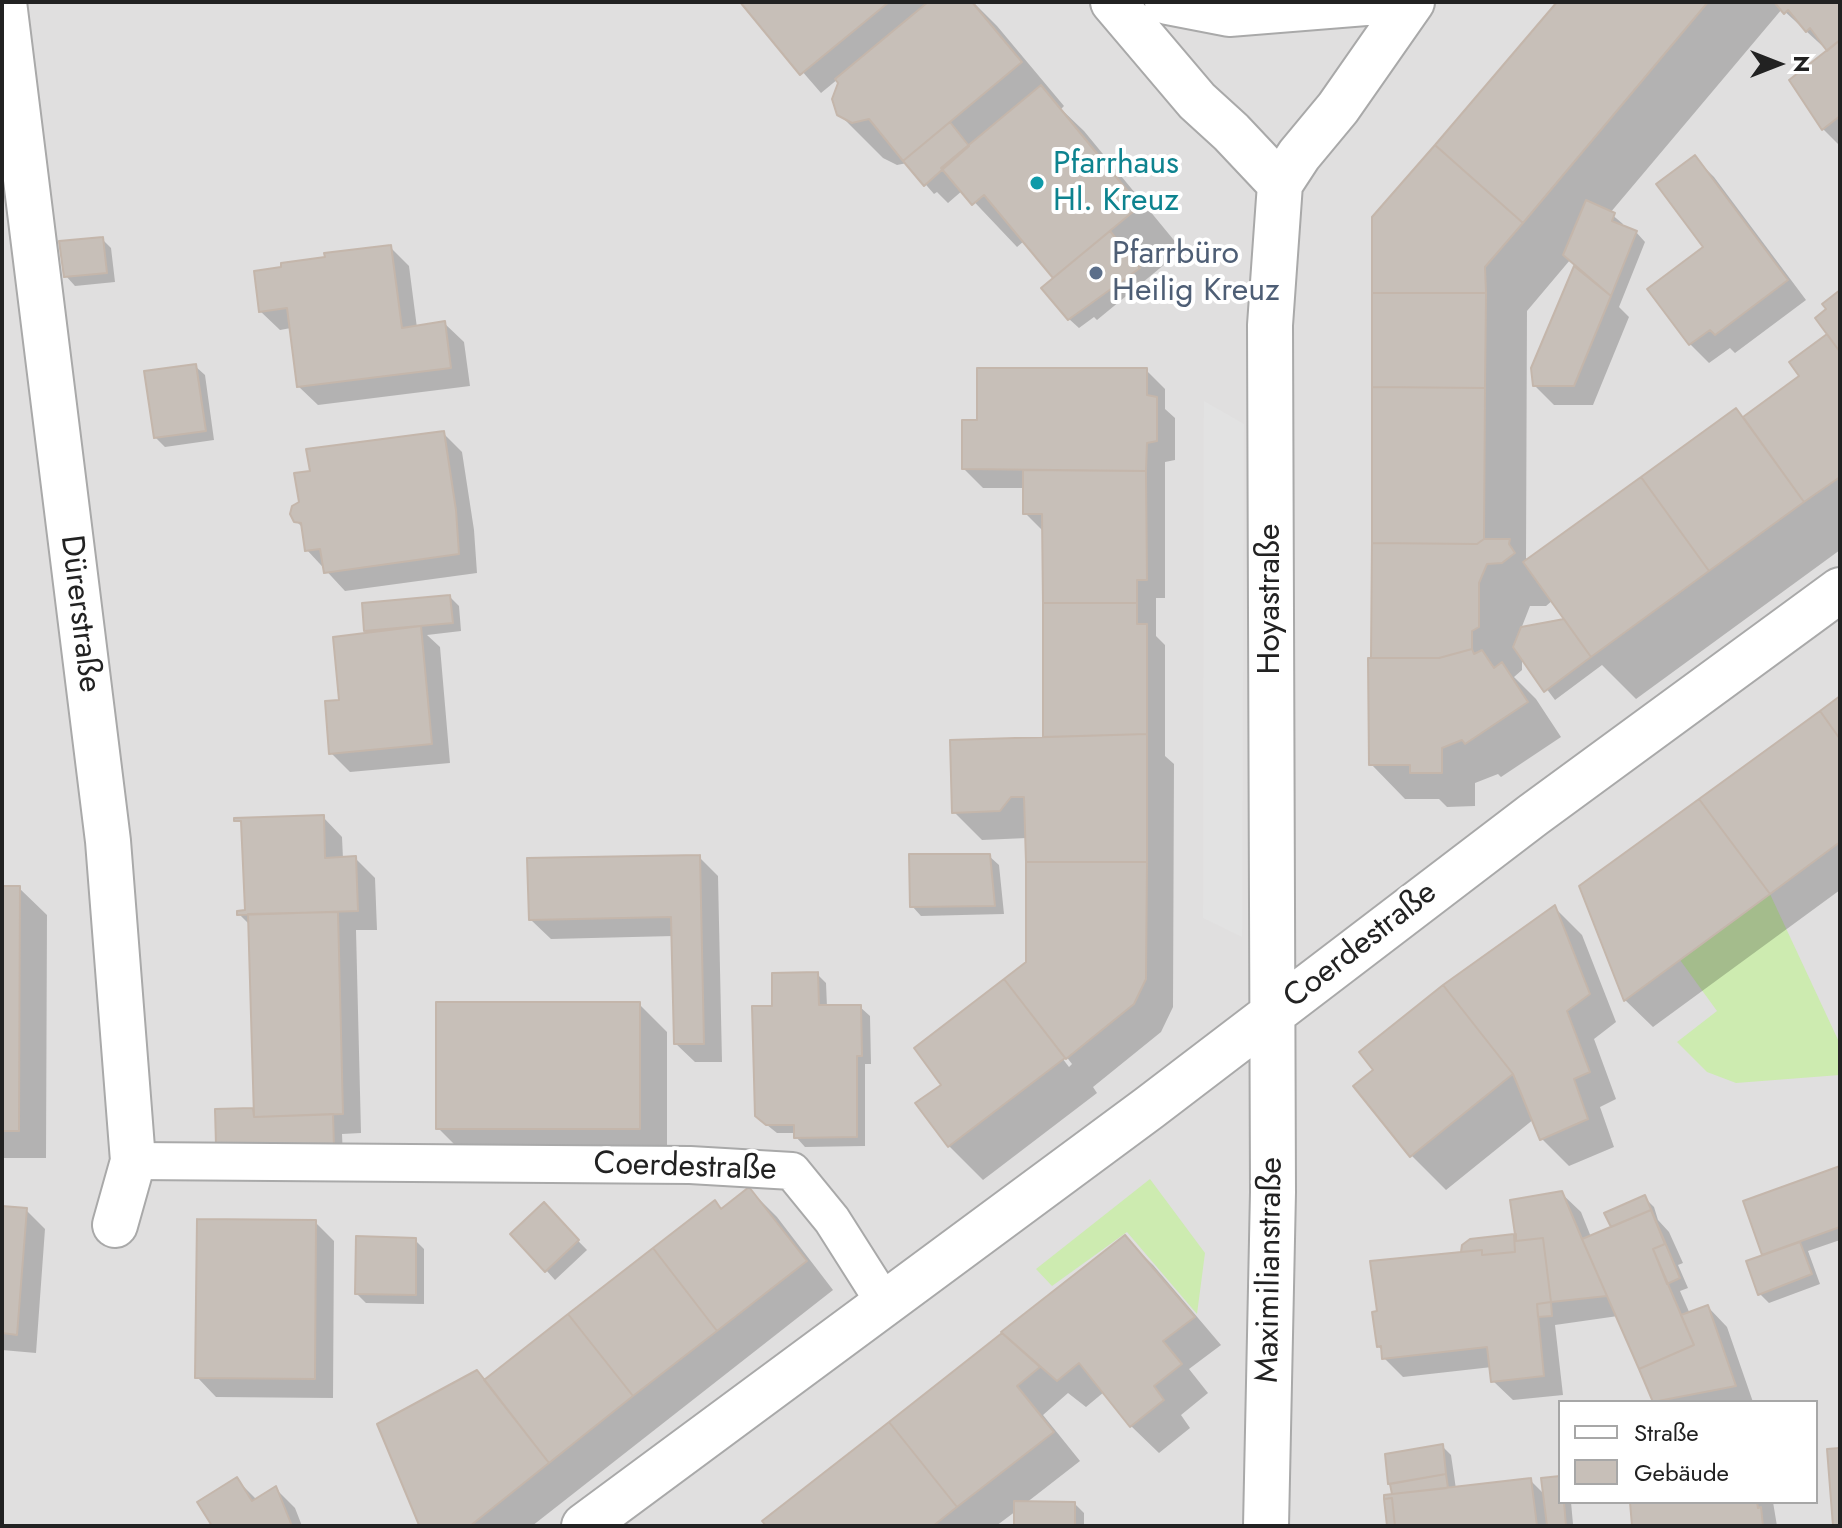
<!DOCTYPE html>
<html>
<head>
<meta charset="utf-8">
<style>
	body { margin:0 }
	#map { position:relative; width:1842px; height:1528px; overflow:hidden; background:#f2efe9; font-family:Jost,sans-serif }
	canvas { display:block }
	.frame { position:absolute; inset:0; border:4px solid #222; pointer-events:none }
	.legend { position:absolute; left:1558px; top:1400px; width:260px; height:104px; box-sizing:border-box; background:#fff; border:2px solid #a7a7a7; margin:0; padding:10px 14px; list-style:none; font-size:24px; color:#222 }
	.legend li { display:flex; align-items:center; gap:16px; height:40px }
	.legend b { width:40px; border:2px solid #a7a7a7 }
	.north { position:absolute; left:1738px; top:24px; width:80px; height:80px; -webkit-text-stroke:6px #fff; paint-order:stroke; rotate:90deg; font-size:22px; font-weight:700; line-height:32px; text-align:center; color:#222 }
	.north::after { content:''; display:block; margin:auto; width:28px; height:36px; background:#222; clip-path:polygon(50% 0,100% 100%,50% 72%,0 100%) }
</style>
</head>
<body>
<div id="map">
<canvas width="1842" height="1528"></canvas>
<div class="frame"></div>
<ul class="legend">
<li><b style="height:10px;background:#fff"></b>Straße</li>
<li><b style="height:22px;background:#c7bfb8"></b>Gebäude</li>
</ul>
<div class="north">N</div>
</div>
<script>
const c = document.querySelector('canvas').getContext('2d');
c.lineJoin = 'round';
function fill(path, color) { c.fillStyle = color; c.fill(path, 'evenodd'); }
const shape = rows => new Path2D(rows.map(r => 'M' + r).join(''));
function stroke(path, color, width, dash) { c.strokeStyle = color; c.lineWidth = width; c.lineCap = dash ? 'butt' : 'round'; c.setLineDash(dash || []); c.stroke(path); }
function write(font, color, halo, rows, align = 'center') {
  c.font = font + ' Jost,sans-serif'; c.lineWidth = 8; c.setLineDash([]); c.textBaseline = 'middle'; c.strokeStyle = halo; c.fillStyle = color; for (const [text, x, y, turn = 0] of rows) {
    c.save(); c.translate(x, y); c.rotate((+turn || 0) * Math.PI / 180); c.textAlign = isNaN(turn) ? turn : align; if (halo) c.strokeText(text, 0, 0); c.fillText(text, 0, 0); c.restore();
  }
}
fill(shape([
	[2,2,1840,2,1840,1526,2,1526],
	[1560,1402,1816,1402,1816,1502,1560,1502]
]), '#e0dfdf');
fill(shape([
	[1770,894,1840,1044,1840,1075,1736,1083,1707,1072,1677,1042,1717,1011,1680,960],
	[1150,1179,1205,1253,1197,1314,1127,1232,1052,1286,1036,1269]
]), '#cdebb0');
fill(shape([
	[1204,401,1244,424,1242,937,1203,918]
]), '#e2e2e2');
fill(shape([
	[742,2,973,2,997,26,1064,106,1061,109,1084,131,1182,250,1097,320,1094,317,1079,328,1069,319,1056,278,1024,241,1017,247,963,190,948,203,937,192,934,194,907,163,897,165,883,158,839,114,840,82,838,79,821,93],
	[1558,2,1840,2,1840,146,1823,129,1792,80,1829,52,1782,9,1610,213,1623,224,1622,227,1636,232,1645,242,1619,307,1629,317,1593,405,1554,405,1535,386,1534,369,1576,266,1570,260,1527,311,1526,558,1529,561,1736,410,1744,419,1802,376,1830,335,1829,309,1840,293,1840,550,1636,699,1602,665,1555,700,1522,656,1522,670,1514,677,1536,699,1561,737,1501,777,1498,774,1475,783,1475,806,1447,807,1439,799,1405,799,1371,764,1373,660],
	[1553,600,1567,621,1521,629,1530,606,1546,606],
	[1695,158,1714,177,1806,300,1735,353,1730,348,1709,363,1690,344,1705,247],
	[102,239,111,248,115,282,75,286,66,276],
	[390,247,409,266,417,328,444,323,464,342,470,386,318,405,298,386,291,328,280,330,260,311],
	[195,366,205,375,214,440,165,447,155,437],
	[1146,370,1165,389,1165,409,1175,418,1175,460,1165,462,1165,598,1156,598,1156,636,1165,645,1165,756,1174,764,1173,1007,1161,1032,1093,1087,1097,1093,983,1180,949,1146,944,1086,917,1048,1028,963,1027,838,982,840,954,812,1048,739,1045,736,1044,532,1025,513,1025,488,983,488,964,469,979,422],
	[1030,1016,1035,1016,1072,1064,1069,1067],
	[443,433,462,452,474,530,477,573,345,591,307,550,304,529,296,521],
	[450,597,459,606,461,631,427,635,440,647,450,763,350,772,331,753,341,701,370,634,366,630],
	[1840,698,1840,890,1653,1027,1625,1000],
	[323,817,342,837,343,859,355,858,375,878,377,930,356,930,361,1133,342,1134,343,1157,228,1154,252,1110,256,1114,250,925,239,914,247,912],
	[989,856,999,865,1004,914,921,916,912,906],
	[699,857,718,876,722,1062,695,1062,675,1043,674,936,551,939,531,920],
	[2,888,19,888,47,915,46,1158,2,1158],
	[1555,908,1582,935,1616,1022,1594,1039,1616,1099,1600,1107,1614,1147,1569,1166,1542,1139,1534,1119,1446,1190,1412,1156,1356,1087],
	[817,974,826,983,827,1007,860,1007,870,1016,871,1064,865,1064,865,1146,805,1147,796,1137,796,1133,777,1133,767,1125,774,1008],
	[639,1004,667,1032,667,1156,466,1156,438,1128],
	[1840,1168,1840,1240,1808,1251,1820,1284,1769,1303,1760,1294,1765,1256,1745,1202],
	[749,1189,777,1217,833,1290,532,1526,422,1526,421,1524,486,1381],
	[1561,1193,1581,1212,1591,1237,1614,1228,1645,1198,1654,1207,1658,1220,1669,1232,1683,1263,1678,1265,1688,1288,1680,1291,1690,1314,1708,1307,1727,1327,1753,1402,1654,1402,1618,1316,1555,1325,1563,1395,1513,1400,1493,1381,1492,1367,1403,1377,1384,1358,1383,1351,1378,1346,1463,1254,1464,1246,1516,1235],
	[543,1205,587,1250,555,1280,546,1270],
	[2,1208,26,1210,45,1229,36,1353,2,1350],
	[315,1222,334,1241,333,1398,216,1397,197,1377],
	[1125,1238,1153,1265,1221,1345,1189,1369,1208,1393,1181,1415,1190,1428,1159,1453,1131,1426,1104,1392,1086,1407,1068,1393,1043,1415,1080,1461,1026,1503,1075,1504,1084,1513,1084,1526,1016,1526,1016,1511,996,1526,769,1526,765,1521],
	[415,1240,424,1249,424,1304,366,1303,357,1294],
	[1442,1446,1451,1455,1456,1489,1531,1481,1545,1495,1560,1502,1571,1502,1573,1524,1389,1526,1384,1497,1394,1496,1388,1456],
	[237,1480,256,1499,276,1489,295,1508,302,1526,214,1526],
	[1632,1502,1773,1502,1777,1526,1634,1526]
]), '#0003');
const building = shape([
	[740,2,889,2,800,75,740,2],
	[928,2,972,2,1022,62,903,161,869,119,852,123,837,115,832,99,838,83,835,79,928,2],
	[1557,2,1708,2,1523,223,1435,145,1557,2],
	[1774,2,1840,2,1840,40,1827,51,1810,28,1806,32,1788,10,1784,14,1774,2],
	[1840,40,1840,116,1822,130,1789,80,1840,40],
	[1041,85,1140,206,1053,278,984,195,972,205,941,168,1041,85],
	[950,122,969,146,924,186,903,161,950,122],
	[1435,145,1523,223,1485,267,1486,293,1372,293,1372,217,1435,145],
	[1695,155,1788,280,1715,335,1710,330,1689,345,1647,289,1703,247,1656,184,1695,155],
	[1586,200,1615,213,1612,221,1637,231,1611,296,1563,255,1586,200],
	[1110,231,1140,268,1068,320,1041,288,1110,231],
	[103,237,107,273,64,277,59,241,103,237],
	[391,245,402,328,445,321,451,368,297,387,287,308,259,312,254,271,281,267,281,263,325,257,324,253,391,245],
	[1574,266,1611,296,1574,386,1533,386,1531,368,1574,266],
	[1840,290,1840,352,1815,318,1826,309,1822,304,1840,290],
	[1372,293,1486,293,1485,388,1372,387,1372,293],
	[1827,334,1840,352,1840,477,1804,502,1743,417,1799,376,1789,362,1827,334],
	[196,364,206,431,154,438,144,371,196,364],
	[977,368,1147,368,1147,395,1157,397,1157,441,1147,443,1146,471,962,469,962,420,977,420,977,368],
	[1372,387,1485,388,1484,539,1477,544,1372,543,1372,387],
	[1736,408,1804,502,1709,571,1641,477,1736,408],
	[444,431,456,510,459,554,324,573,320,549,305,551,301,523,294,522,290,514,292,506,299,502,294,473,310,471,306,449,444,431],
	[1023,470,1146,471,1147,580,1137,580,1137,603,1043,603,1042,514,1023,514,1023,470],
	[1641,477,1709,571,1591,657,1523,562,1641,477],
	[1484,539,1510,539,1509,544,1515,553,1502,563,1487,564,1479,583,1479,627,1472,631,1472,649,1439,658,1371,658,1372,543,1477,544,1484,539],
	[450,595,453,623,364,631,362,603,450,595],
	[1043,603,1137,603,1137,624,1147,624,1147,734,1043,737,1043,603],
	[1564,619,1591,657,1544,692,1513,647,1521,627,1564,619],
	[421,626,432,744,329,754,325,701,339,700,333,637,421,626],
	[1472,649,1474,654,1482,650,1494,668,1502,662,1528,702,1465,744,1462,740,1442,748,1442,773,1410,773,1410,765,1369,765,1368,658,1439,658,1472,649],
	[1840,696,1840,739,1820,711,1840,696],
	[1820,711,1840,739,1840,842,1770,894,1699,799,1820,711],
	[1147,734,1147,862,1026,862,1024,797,1011,797,1000,811,952,813,950,740,1147,734],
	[1699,799,1770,894,1624,1001,1579,886,1699,799],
	[324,815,325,858,356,856,358,911,237,915,237,911,245,910,241,821,234,821,234,818,324,815],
	[909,854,990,854,995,906,910,907,909,854],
	[700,855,704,1044,674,1044,671,917,529,920,527,858,700,855],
	[1026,862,1147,862,1146,979,1134,1004,1066,1059,1004,979,1026,962,1026,862],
	[2,886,20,886,19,1131,2,1131,2,886],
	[1555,905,1590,994,1567,1011,1590,1072,1574,1079,1588,1119,1540,1140,1513,1074,1443,985,1555,905],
	[338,912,343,1114,254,1117,248,914,338,912],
	[818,972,819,1005,861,1005,862,1056,857,1056,857,1137,794,1138,794,1125,766,1125,755,1116,752,1006,772,1006,772,973,818,972],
	[1004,979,1065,1058,948,1147,915,1103,941,1085,914,1048,1004,979],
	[1443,985,1513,1074,1410,1157,1353,1086,1373,1070,1359,1052,1443,985],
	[436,1002,640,1002,640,1129,436,1129,436,1002],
	[253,1108,254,1117,333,1114,334,1148,216,1145,215,1109,253,1108],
	[1840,1166,1840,1227,1762,1255,1743,1201,1840,1166],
	[749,1187,807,1261,717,1331,653,1248,715,1200,721,1209,749,1187],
	[1562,1191,1582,1239,1607,1296,1551,1302,1543,1238,1516,1241,1510,1200,1562,1191],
	[1645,1195,1680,1278,1667,1284,1653,1249,1665,1244,1651,1210,1611,1227,1604,1213,1645,1195],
	[544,1202,579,1240,545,1272,510,1234,544,1202],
	[2,1206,27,1208,17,1335,2,1333,2,1206],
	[1651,1210,1665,1244,1653,1249,1694,1345,1639,1369,1582,1239,1651,1210],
	[197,1219,316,1220,315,1379,195,1378,197,1219],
	[1514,1234,1516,1234,1516,1241,1543,1238,1551,1302,1537,1304,1544,1376,1491,1382,1487,1347,1382,1359,1381,1346,1377,1347,1372,1312,1377,1311,1370,1261,1482,1250,1482,1255,1515,1252,1514,1234],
	[1514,1234,1515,1252,1482,1255,1482,1250,1461,1252,1462,1245,1470,1239,1514,1234],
	[1125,1235,1195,1317,1163,1341,1182,1364,1154,1386,1164,1400,1130,1427,1079,1363,1057,1381,1001,1332,1125,1235],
	[356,1236,416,1238,416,1295,355,1294,356,1236],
	[1800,1242,1812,1274,1758,1295,1746,1261,1800,1242],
	[653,1248,717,1331,633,1396,568,1314,653,1248],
	[1551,1302,1552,1316,1538,1317,1537,1304,1551,1302],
	[1708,1305,1736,1386,1653,1402,1639,1369,1694,1345,1681,1315,1708,1305],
	[568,1314,633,1396,549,1463,484,1380,568,1314],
	[1002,1333,1040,1367,1017,1386,1054,1432,957,1507,889,1422,1002,1333],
	[477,1370,549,1463,470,1526,419,1525,377,1424,477,1370],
	[889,1422,957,1507,933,1526,766,1526,762,1521,889,1422],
	[1443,1444,1446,1474,1388,1484,1385,1454,1443,1444],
	[1840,1448,1840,1526,1833,1526,1827,1449,1840,1448],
	[1446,1474,1448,1488,1392,1494,1390,1484,1446,1474],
	[1560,1476,1560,1502,1564,1502,1566,1526,1547,1526,1541,1478,1560,1476],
	[237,1477,252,1501,276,1486,292,1526,212,1526,197,1502,237,1477],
	[1531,1478,1537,1526,1395,1526,1392,1498,1384,1499,1384,1495,1531,1478],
	[1392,1498,1395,1526,1387,1526,1384,1499,1392,1498],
	[1014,1501,1075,1502,1075,1526,1014,1526,1014,1501],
	[1630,1502,1757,1502,1758,1508,1761,1507,1763,1526,1632,1526,1630,1502]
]);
fill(building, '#c7bfb8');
stroke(building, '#c4b6ab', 2);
const lane = shape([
	[133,1161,690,1165,792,1171,832,1220,884,1302]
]);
const street = shape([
	[4,2,108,841,133,1161,115,1225],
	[1113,2,1197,101,1231,132,1280,184],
	[1167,2,1229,14,1378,2],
	[584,1526,1149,1108,1533,815,1840,590],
	[1266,1526,1273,1192,1270,325,1280,184,1299,155,1338,108,1412,2]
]);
stroke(lane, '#a9a9a9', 40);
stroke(street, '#a9a9a9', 48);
stroke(lane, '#fff', 36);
stroke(street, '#fff', 44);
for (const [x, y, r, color] of [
	[1037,183,8,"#0f9aa8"],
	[1096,273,8,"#5c6f8a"]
]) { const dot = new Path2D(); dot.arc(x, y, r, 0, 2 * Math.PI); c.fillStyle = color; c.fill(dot); stroke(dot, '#fff', 3); }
write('32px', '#0d838f', '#fff', [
	["Pfarrhaus",1053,165],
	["Hl. Kreuz",1053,202]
], 'left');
write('32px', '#4e5e75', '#fff', [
	["Pfarrbüro",1112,255],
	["Heilig Kreuz",1112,292]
], 'left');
write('32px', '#222', '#fff', [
	["Hoyastraße",1271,599,-90],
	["Dürerstraße",79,614,83],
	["Coerdestraße",1361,946,-38],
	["Coerdestraße",685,1168,2],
	["Maximilianstraße",1271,1270,-89]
]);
</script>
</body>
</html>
